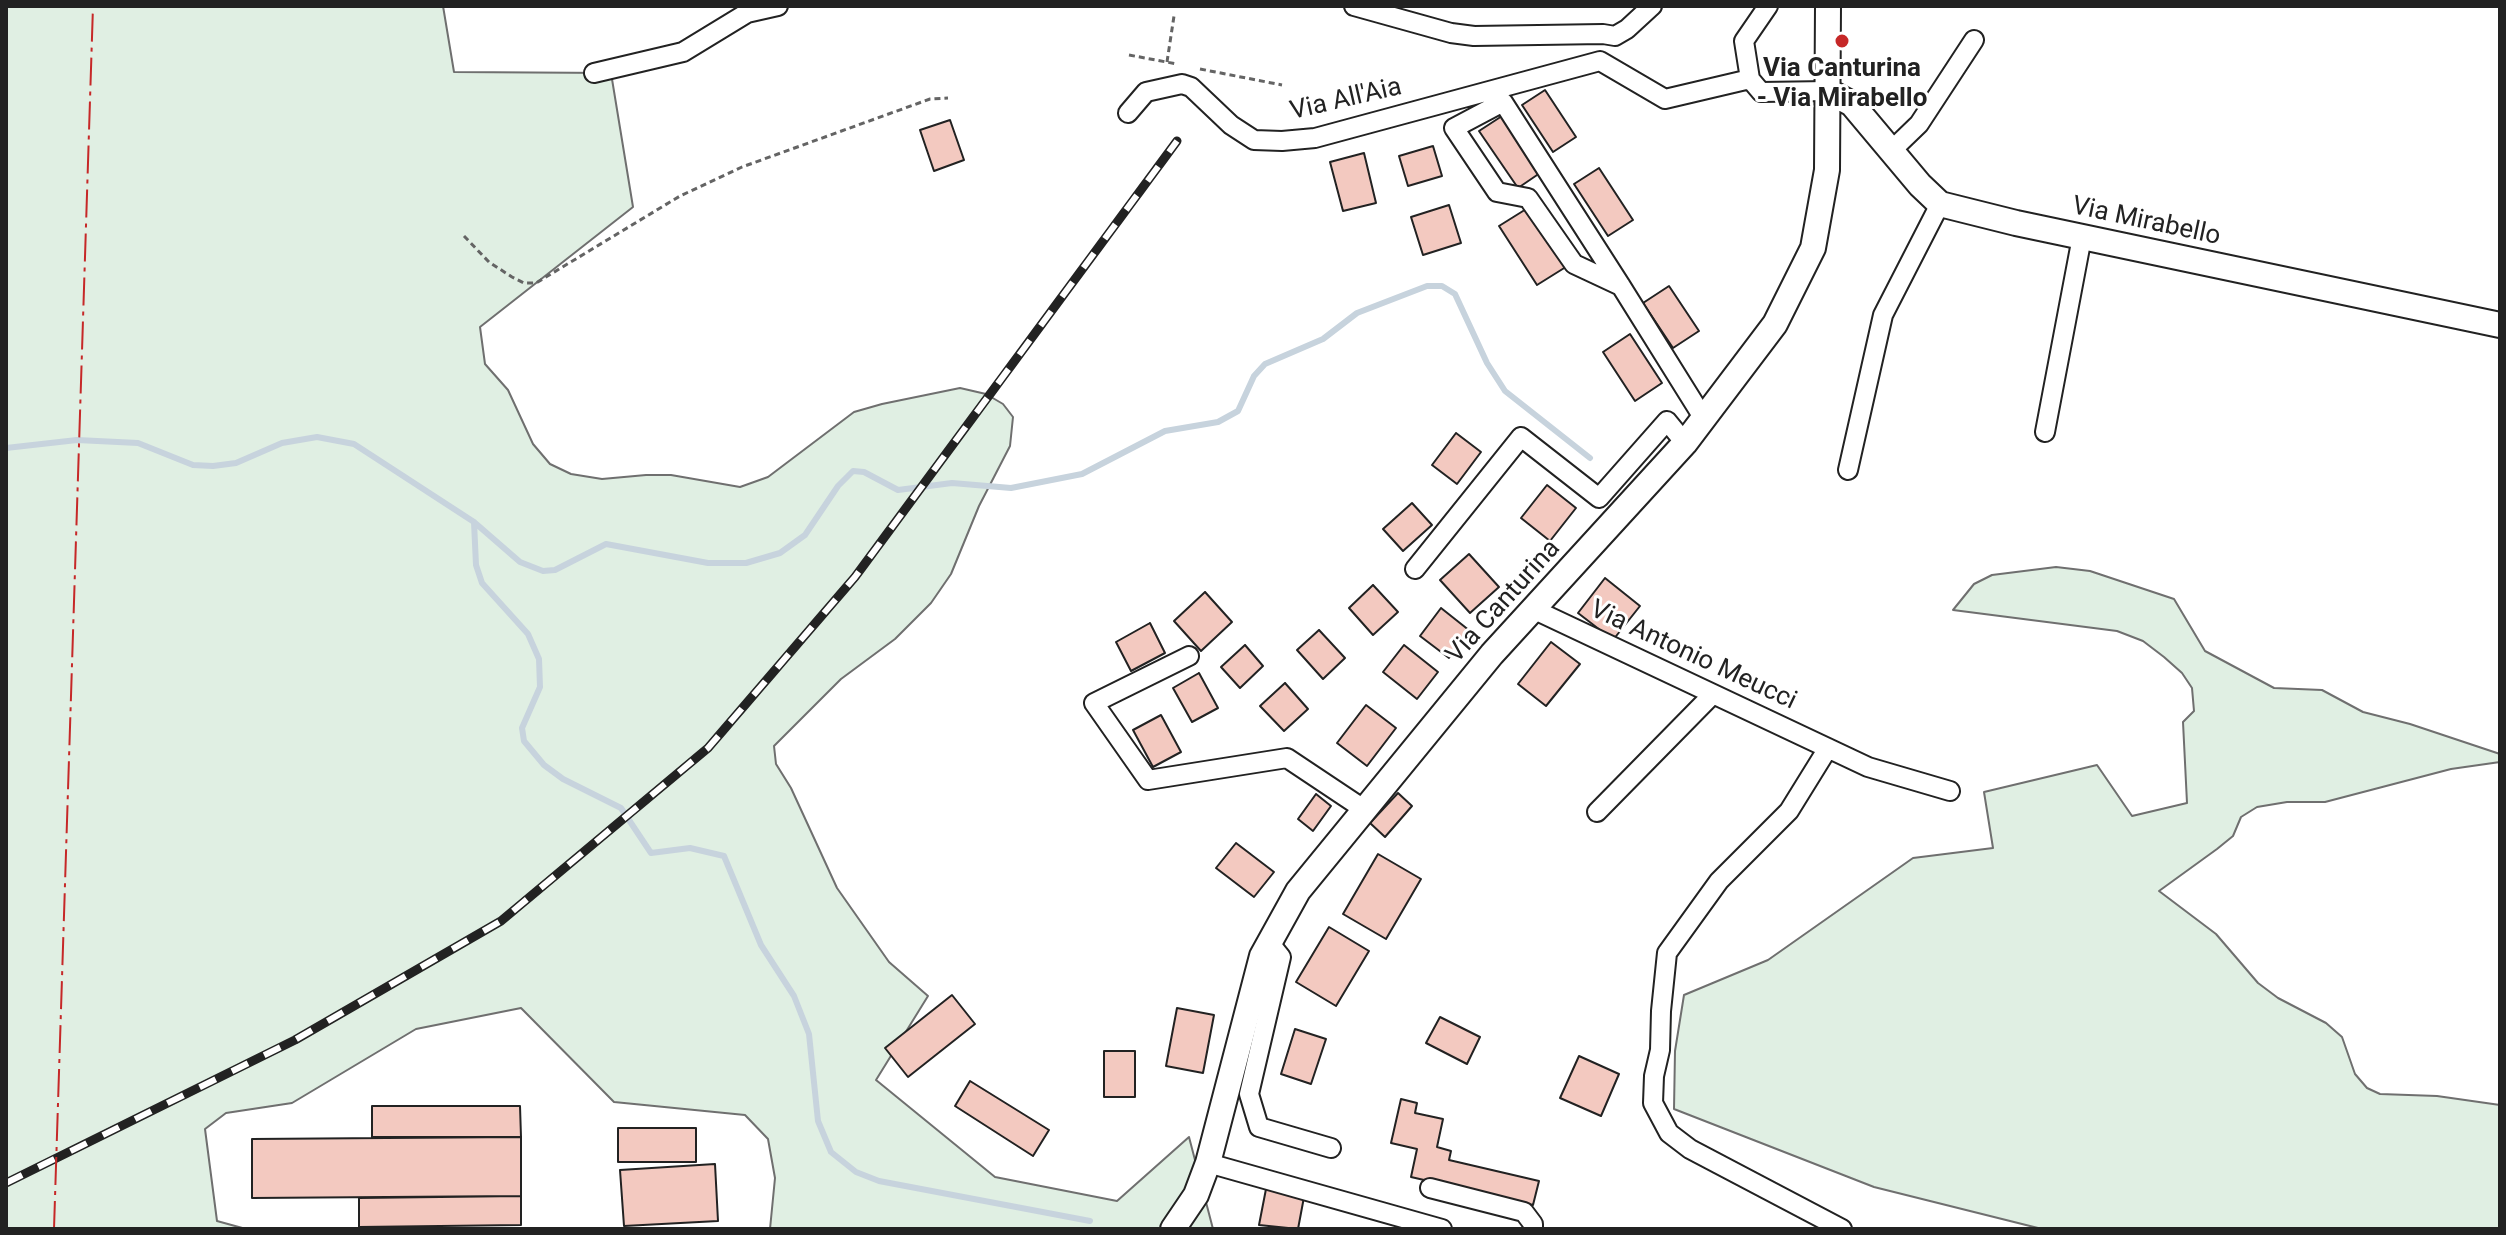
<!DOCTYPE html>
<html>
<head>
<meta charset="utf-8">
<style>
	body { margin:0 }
	#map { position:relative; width:2506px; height:1235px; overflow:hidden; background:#fff; font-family:Roboto,sans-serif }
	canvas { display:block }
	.frame { position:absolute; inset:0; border:8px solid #222; pointer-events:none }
</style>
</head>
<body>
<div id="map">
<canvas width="2506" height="1235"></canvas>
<div class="frame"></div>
</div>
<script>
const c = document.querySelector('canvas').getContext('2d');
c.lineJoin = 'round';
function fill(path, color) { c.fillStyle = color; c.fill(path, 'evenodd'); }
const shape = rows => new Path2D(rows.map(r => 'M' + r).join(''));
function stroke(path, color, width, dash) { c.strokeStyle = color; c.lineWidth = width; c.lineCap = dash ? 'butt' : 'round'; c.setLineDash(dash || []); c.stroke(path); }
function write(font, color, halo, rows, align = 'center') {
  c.font = font + ' Roboto,sans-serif'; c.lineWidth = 6; c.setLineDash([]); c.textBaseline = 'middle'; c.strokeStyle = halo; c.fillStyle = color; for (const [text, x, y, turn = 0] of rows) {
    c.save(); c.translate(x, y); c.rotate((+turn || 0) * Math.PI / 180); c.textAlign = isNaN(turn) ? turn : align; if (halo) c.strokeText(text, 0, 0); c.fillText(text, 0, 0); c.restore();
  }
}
const green = shape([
	[6,6,443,6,454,72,611,73,633,207,480,327,485,364,508,390,533,444,550,464,571,474,602,479,646,475,671,475,740,487,768,477,854,412,882,404,960,388,986,394,1003,404,1013,417,1010,446,979,506,951,574,931,603,895,639,841,679,774,746,776,764,791,788,837,888,889,962,928,996,876,1080,995,1177,1117,1201,1189,1137,1213,1229,770,1229,775,1178,768,1139,745,1115,614,1102,521,1008,416,1029,292,1103,226,1113,205,1129,217,1221,246,1229,6,1229,6,6],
	[2056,567,2090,571,2174,599,2205,651,2274,688,2322,690,2363,712,2410,724,2500,754,2500,762,2451,769,2325,802,2287,802,2257,807,2241,817,2233,836,2217,849,2159,891,2216,934,2258,983,2278,998,2326,1023,2342,1037,2355,1074,2367,1088,2380,1094,2437,1096,2500,1105,2500,1229,2042,1229,1874,1187,1674,1109,1675,1051,1684,995,1768,960,1913,858,1993,848,1984,792,2097,765,2132,816,2187,803,2183,722,2194,711,2192,688,2182,673,2164,657,2143,641,2117,631,1953,610,1974,584,1992,575,2056,567]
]);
fill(green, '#e0efe3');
stroke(green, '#6f6f6f', 2);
stroke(shape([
	[6,448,77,440,138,443,193,465,213,466,236,463,282,443,317,437,354,444,474,522,520,562,543,571,555,570,606,544,708,563,746,563,780,553,805,535,838,486,853,471,864,472,898,490,952,483,1011,488,1082,474,1165,431,1218,422,1238,411,1254,376,1265,364,1323,339,1357,313,1427,286,1442,286,1455,294,1487,363,1505,391,1590,458],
	[474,522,476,565,482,583,528,634,539,659,540,687,522,728,524,741,544,765,563,779,621,808,651,853,690,848,724,856,761,945,794,996,809,1034,818,1121,831,1152,856,1172,879,1181,1090,1221]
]), '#c7d3dd', 6);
const building = shape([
	[1545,90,1576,137,1553,152,1522,105,1545,90],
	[1502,116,1540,173,1518,188,1479,131,1502,116],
	[950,120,964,160,934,171,920,130,950,120],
	[1433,146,1442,176,1408,186,1399,156,1433,146],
	[1364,153,1376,203,1343,211,1330,162,1364,153],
	[1599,168,1633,220,1608,236,1574,184,1599,168],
	[1449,205,1461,243,1423,255,1411,217,1449,205],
	[1531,206,1569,265,1537,285,1499,226,1531,206],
	[1669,286,1699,331,1673,348,1643,303,1669,286],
	[1630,334,1662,383,1635,401,1603,352,1630,334],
	[1456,433,1481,452,1457,484,1432,465,1456,433],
	[1547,485,1576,508,1550,541,1521,518,1547,485],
	[1412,503,1432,525,1403,551,1383,529,1412,503],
	[1469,554,1499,587,1470,613,1440,580,1469,554],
	[1605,578,1640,606,1613,640,1578,613,1605,578],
	[1373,585,1398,612,1373,635,1349,608,1373,585],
	[1205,592,1232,622,1201,651,1174,621,1205,592],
	[1441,608,1470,631,1449,658,1420,636,1441,608],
	[1150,623,1165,653,1131,671,1116,642,1150,623],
	[1319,630,1345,658,1323,679,1297,650,1319,630],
	[1551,642,1580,664,1546,706,1518,684,1551,642],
	[1245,645,1263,666,1240,688,1221,667,1245,645],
	[1404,645,1438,672,1417,699,1383,672,1404,645],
	[1199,673,1218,708,1192,722,1173,688,1199,673],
	[1285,683,1308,709,1284,731,1260,706,1285,683],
	[1366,705,1396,728,1367,766,1337,743,1366,705],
	[1161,715,1181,752,1153,767,1133,730,1161,715],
	[1398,793,1412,806,1385,837,1370,823,1398,793],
	[1316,794,1331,806,1313,831,1298,819,1316,794],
	[1236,843,1274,872,1254,897,1216,868,1236,843],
	[1378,854,1421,879,1386,939,1343,914,1378,854],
	[1329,927,1369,951,1336,1006,1296,982,1329,927],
	[952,995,975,1024,908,1077,885,1048,952,995],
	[1177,1008,1214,1015,1203,1073,1166,1066,1177,1008],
	[1440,1017,1480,1037,1467,1064,1426,1043,1440,1017],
	[1295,1029,1326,1039,1311,1084,1281,1074,1295,1029],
	[1104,1051,1135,1051,1135,1097,1104,1097,1104,1051],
	[1579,1056,1619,1074,1601,1116,1560,1098,1579,1056],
	[970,1081,1049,1130,1033,1156,955,1106,970,1081],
	[1401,1099,1417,1103,1415,1113,1443,1119,1437,1147,1451,1151,1449,1160,1539,1181,1533,1205,1411,1177,1417,1149,1391,1143,1401,1099],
	[372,1106,520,1106,521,1137,372,1137,372,1106],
	[618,1128,696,1128,696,1162,618,1162,618,1128],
	[521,1137,521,1196,252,1198,252,1139,521,1137],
	[715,1164,718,1221,624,1226,620,1170,715,1164],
	[1266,1189,1304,1197,1298,1229,1259,1225,1266,1189],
	[521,1196,521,1225,359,1227,359,1198,521,1196]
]);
fill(building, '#f3c9c0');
stroke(building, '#222', 2);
const street = shape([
	[1354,6,1451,33,1474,36,1603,34,1615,36,1627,29,1652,6],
	[1768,6,1744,41,1750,79,1761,92,1828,91],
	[594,73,683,52,747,13,778,6],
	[1128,113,1146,92,1182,84,1191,87,1231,125,1254,140,1282,141,1315,138,1600,61,1665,99,1750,79],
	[1891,151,1919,124,1974,40],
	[1621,286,1574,264,1528,198,1497,192,1454,128,1503,102,1621,286,1704,419],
	[2045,432,2082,237],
	[1848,470,1883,315,1940,204],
	[1415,569,1521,437,1599,498,1667,421,1685,443],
	[1535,610,1868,767,1950,791],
	[1189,656,1094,703,1148,780,1287,758,1365,810],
	[1828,748,1789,811,1719,881,1667,953,1661,1011,1660,1050,1654,1076,1653,1103,1669,1133,1690,1149,1842,1229],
	[1597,812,1713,694],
	[1269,942,1281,957,1249,1094,1259,1127,1331,1148],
	[1208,1163,1442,1229],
	[1430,1188,1524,1212,1533,1224,1533,1229]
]);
const secondary = shape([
	[1828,91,1852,104,1920,185,1940,204,2016,223,2500,325],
	[1173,1229,1196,1195,1208,1163,1262,956,1298,891,1492,654,1685,443,1775,324,1813,248,1827,170,1828,6]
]);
stroke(street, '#222', 22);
stroke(secondary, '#222', 28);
stroke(shape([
	[1129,55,1177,64],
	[1167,62,1174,16],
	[1200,69,1282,85],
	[464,236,489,262,512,277,524,283,536,283,680,196,742,167,930,99,948,98]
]), '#646464', 3, [6, 4]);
stroke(street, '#fff', 18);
stroke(secondary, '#fff', 24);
const rail = shape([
	[6,1183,295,1040,501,921,708,748,855,577,1177,141]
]);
stroke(rail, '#222', 9);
stroke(rail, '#fff', 6, [18]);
stroke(shape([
	[54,1229,93,6]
]), '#c62828', 2, [28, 6, 4, 6]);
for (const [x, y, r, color] of [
	[1842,41,8,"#c62828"]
]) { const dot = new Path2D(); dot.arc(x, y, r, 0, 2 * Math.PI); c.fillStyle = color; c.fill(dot); stroke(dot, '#fff', 3); }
write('bold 26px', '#222', '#fff', [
	["Via Canturina",1842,69],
	["- Via Mirabello",1842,99]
]);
write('26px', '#222', '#fff', [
	["Via All'Aia",1346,100,-13],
	["Via Mirabello",2146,222,12],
	["Via Canturina",1504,602,-48],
	["Via Antonio Meucci",1693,656,25]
]);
</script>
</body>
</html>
